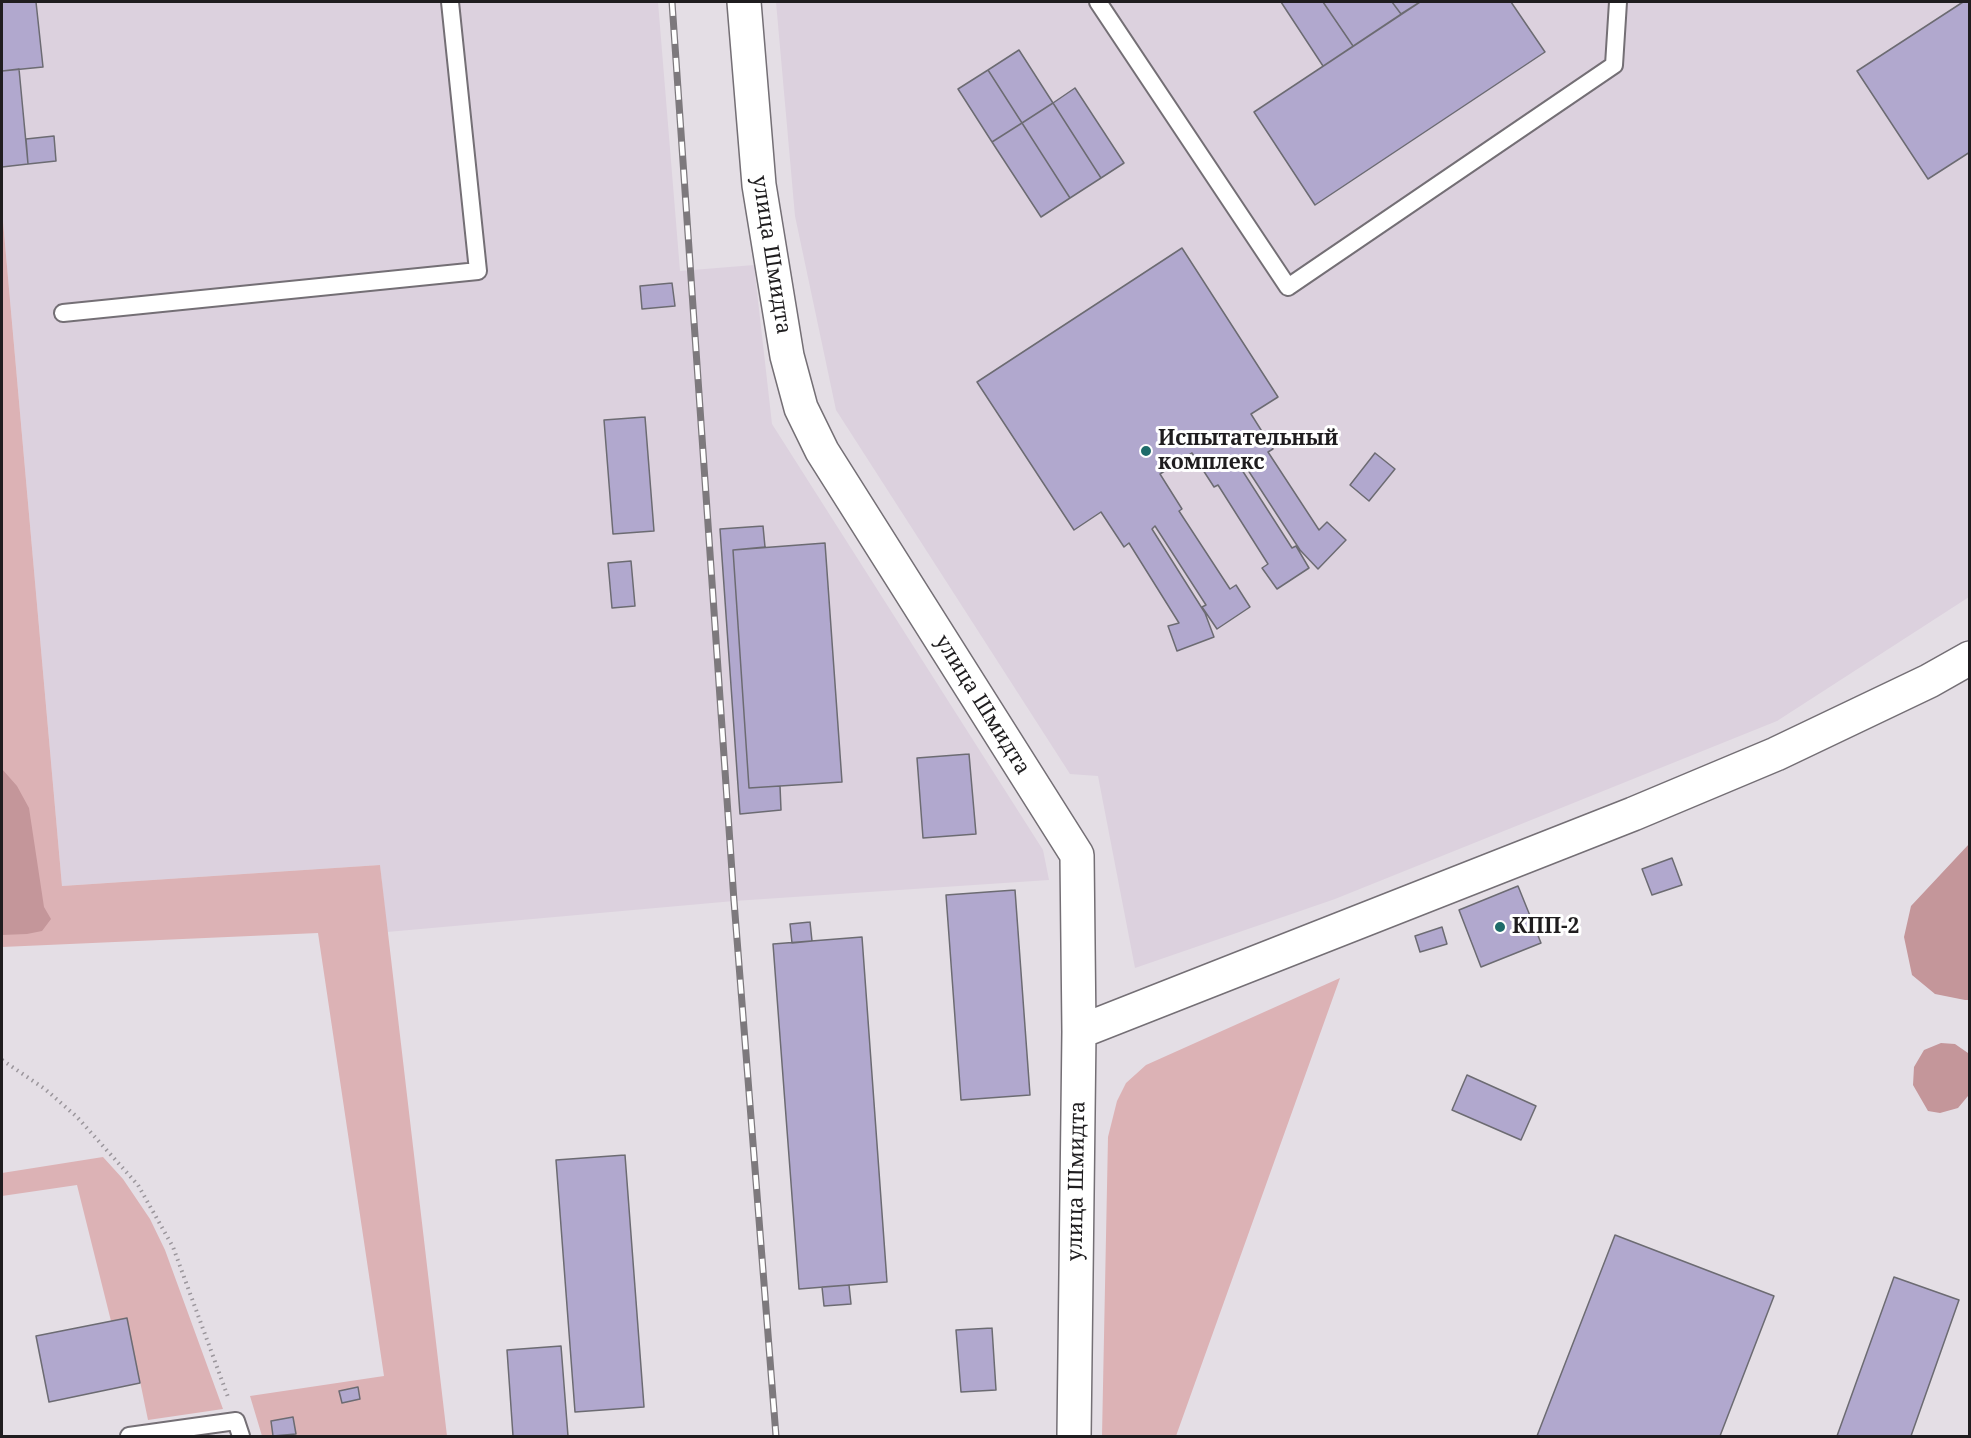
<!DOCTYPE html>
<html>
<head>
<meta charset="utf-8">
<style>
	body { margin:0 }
	#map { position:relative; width:1971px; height:1438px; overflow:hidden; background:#e4dee5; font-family:"Noto Serif",serif }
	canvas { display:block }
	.frame { position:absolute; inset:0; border:3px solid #1f1d1f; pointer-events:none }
</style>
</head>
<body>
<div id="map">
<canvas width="1971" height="1438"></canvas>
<div class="frame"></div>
</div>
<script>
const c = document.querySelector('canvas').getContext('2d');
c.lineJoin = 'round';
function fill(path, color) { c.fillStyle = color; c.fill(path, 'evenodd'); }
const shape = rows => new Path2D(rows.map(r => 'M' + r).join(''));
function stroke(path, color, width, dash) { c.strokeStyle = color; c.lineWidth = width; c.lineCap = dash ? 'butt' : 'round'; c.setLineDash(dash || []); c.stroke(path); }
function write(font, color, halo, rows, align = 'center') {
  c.font = font + ' "Noto Serif",serif'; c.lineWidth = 6; c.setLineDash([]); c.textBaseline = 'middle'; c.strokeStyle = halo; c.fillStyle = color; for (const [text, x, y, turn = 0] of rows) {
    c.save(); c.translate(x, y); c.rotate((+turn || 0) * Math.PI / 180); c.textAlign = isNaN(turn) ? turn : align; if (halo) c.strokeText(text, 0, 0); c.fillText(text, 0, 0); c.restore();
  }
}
fill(shape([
	[2,2,658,2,680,271,754,265,772,424,1043,850,1049,880,734,901,387,932,380,865,62,886,2,210],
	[776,2,1969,2,1969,597,1777,721,1335,899,1135,968,1098,776,1070,774,836,410,795,216]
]), '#dcd1de');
fill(shape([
	[2,210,62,886,380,865,447,1436,262,1436,250,1396,384,1376,318,933,2,947],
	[1340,978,1176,1436,1102,1436,1108,1137,1117,1101,1126,1083,1146,1065],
	[103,1157,123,1179,150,1219,165,1250,223,1409,148,1420,127,1318,111,1321,77,1185,2,1196,2,1173]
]), '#dcb2b5');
fill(shape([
	[2,769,17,786,29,808,44,907,51,919,42,931,27,934,2,935],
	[1969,844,1970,1000,1965,1000,1935,994,1912,975,1904,937,1911,906],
	[1941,1043,1955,1044,1968,1053,1970,1089,1968,1096,1958,1108,1940,1113,1928,1111,1913,1085,1914,1067,1924,1050]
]), '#c4969a');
const building = shape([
	[2,2,36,2,43,67,2,71,2,2],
	[1281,2,1323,2,1353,46,1323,66,1281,2],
	[1323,2,1392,2,1401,14,1353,46,1323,2],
	[1392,2,1420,2,1401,14,1392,2],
	[1420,2,1511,2,1545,52,1315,205,1254,112,1420,2],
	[1963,2,1970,2,1970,152,1928,179,1857,71,1963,2],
	[1019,50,1053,103,1022,123,988,70,1019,50],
	[19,69,28,164,2,167,2,71,19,69],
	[988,70,1022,123,992,142,958,89,988,70],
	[1075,88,1124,163,1101,178,1053,103,1075,88],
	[1053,103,1101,178,1070,198,1022,123,1053,103],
	[1022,123,1070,198,1041,217,992,142,1022,123],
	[54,136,56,161,28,164,26,139,54,136],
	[1182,248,1278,397,1251,414,1273,449,1268,452,1319,530,1327,522,1346,540,1318,569,1300,550,1246,467,1242,470,1292,548,1296,546,1309,568,1277,589,1262,568,1268,564,1218,485,1214,487,1192,453,1160,474,1182,509,1179,511,1230,589,1236,585,1250,607,1217,629,1202,607,1206,605,1155,526,1152,529,1205,613,1214,637,1177,651,1168,626,1179,623,1129,543,1124,547,1101,512,1074,530,977,382,1182,248],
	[672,283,675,306,642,309,640,286,672,283],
	[645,417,654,531,613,534,604,420,645,417],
	[1375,453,1395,469,1369,501,1350,485,1375,453],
	[763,526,765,547,733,550,749,788,780,786,781,810,740,814,720,529,763,526],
	[825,543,842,782,749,788,733,550,825,543],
	[631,561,635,606,612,608,608,563,631,561],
	[969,754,976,834,923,838,917,758,969,754],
	[1672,858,1682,885,1652,895,1642,869,1672,858],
	[1518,886,1541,943,1481,967,1459,910,1518,886],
	[1015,890,1030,1095,961,1100,946,895,1015,890],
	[810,922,812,941,792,943,790,924,810,922],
	[1442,927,1447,944,1420,952,1415,936,1442,927],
	[862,937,887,1282,799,1289,773,944,862,937],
	[1467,1075,1536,1106,1521,1140,1452,1110,1467,1075],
	[625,1155,644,1407,575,1412,556,1160,625,1155],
	[1615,1235,1774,1296,1720,1436,1537,1436,1615,1235],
	[1894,1277,1959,1300,1911,1436,1837,1436,1894,1277],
	[849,1285,851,1304,824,1306,822,1287,849,1285],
	[127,1318,140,1383,49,1402,36,1336,127,1318],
	[992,1328,996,1390,961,1392,956,1330,992,1328],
	[561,1346,568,1436,513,1436,507,1350,561,1346],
	[358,1387,360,1399,342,1403,339,1391,358,1387],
	[293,1417,296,1434,273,1436,271,1421,293,1417]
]);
fill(building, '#b1a8ce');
stroke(building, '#6c6b72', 1.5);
const lane = shape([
	[1098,2,1288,287,1614,65,1618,2],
	[63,313,478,271,450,2],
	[129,1436,236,1421,241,1436]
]);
const street = shape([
	[744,2,759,185,787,356,801,408,822,451,1077,855,1079,1032,1074,1436],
	[1079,1032,1633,814,1776,754,1929,681,1970,658]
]);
stroke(lane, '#746f75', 20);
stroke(street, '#746f75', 36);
stroke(shape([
	[2,1060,45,1089,77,1117,138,1185,173,1247,228,1397]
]), '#9b969c', 4, [1.5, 4.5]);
stroke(lane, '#fff', 16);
stroke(street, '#fff', 33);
const rail = shape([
	[672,2,734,901,776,1436]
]);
stroke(rail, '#7d797d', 7);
stroke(rail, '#fff', 4.5, [14]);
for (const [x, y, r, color] of [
	[1146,451,6,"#1e6b6a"],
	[1500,927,6,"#1e6b6a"]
]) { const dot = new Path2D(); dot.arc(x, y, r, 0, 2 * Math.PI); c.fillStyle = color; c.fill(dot); stroke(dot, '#fff', 2); }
write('21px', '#1f1d1f', '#fff', [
	["улица Шмидта",771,255,81],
	["улица Шмидта",982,705,58],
	["улица Шмидта",1077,1181,-89]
]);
write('bold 21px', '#1f1d1f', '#fff', [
	["Испытательный",1158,439],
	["комплекс",1158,463],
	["КПП-2",1512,927]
], 'left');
</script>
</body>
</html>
